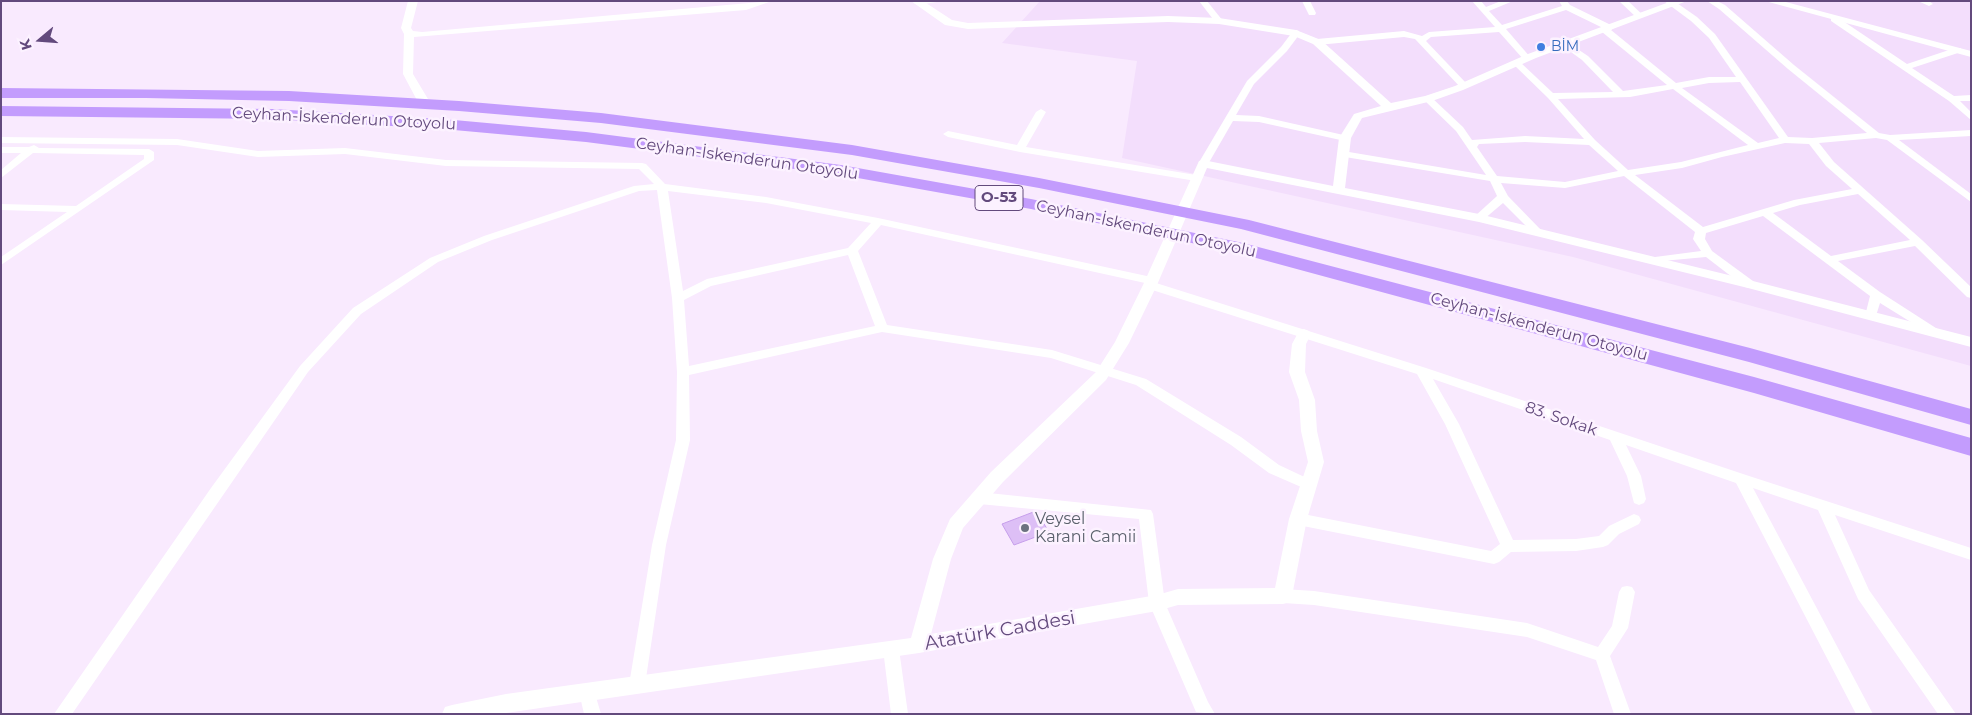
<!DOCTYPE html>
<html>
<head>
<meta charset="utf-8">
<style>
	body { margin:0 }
	#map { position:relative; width:1972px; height:715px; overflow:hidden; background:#f9eafe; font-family:Montserrat,sans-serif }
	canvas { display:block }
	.frame { position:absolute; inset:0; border:2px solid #634a7d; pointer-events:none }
	.north { position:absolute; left:15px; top:15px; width:50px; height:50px; -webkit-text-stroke:4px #fcf2ff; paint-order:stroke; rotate:252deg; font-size:14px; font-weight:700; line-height:20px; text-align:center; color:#634a7d }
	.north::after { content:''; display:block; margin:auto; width:18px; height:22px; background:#634a7d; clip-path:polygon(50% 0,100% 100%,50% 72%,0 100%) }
</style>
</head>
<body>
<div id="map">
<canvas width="1972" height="715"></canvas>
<div class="frame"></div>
<div class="north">K</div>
</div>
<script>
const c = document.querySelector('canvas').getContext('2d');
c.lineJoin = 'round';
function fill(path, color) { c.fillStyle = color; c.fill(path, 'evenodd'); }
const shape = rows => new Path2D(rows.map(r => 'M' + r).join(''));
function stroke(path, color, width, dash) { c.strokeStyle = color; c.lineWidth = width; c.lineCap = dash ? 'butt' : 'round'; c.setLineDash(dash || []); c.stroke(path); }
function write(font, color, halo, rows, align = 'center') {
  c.font = font + ' Montserrat,sans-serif'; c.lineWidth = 5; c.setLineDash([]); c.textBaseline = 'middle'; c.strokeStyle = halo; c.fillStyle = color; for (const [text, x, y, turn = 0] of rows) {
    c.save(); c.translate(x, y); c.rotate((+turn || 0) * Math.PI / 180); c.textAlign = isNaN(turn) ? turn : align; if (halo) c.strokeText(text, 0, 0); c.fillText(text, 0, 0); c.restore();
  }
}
fill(shape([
	[1040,1,1971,1,1971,366,1573,257,1122,158,1137,61,1002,43]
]), '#f3defc');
const building = shape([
	[1036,511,1049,532,1014,545,1002,524,1036,511]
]);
fill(building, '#ddbff6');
stroke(building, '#c69eeb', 1);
fill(shape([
	[915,1,943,1,918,5,914,3,915,1],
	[1199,1,1207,1,1223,21,1222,23,1216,23,1199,1],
	[1302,1,1310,1,1316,13,1315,15,1309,15,1302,1],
	[1472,1,1481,1,1486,7,1501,1,1513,1,1489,11,1502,25,1562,6,1559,1,1567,1,1570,5,1613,26,1614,28,1611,30,1676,83,1709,77,1736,77,1709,38,1691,21,1664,1,1674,1,1697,17,1715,34,1788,137,1812,138,1867,133,1788,69,1719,9,1707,1,1717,1,1725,5,1794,65,1879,133,1890,135,1971,130,1971,136,1899,140,1971,194,1971,202,1887,140,1876,138,1819,143,1834,162,1922,240,1971,287,1971,298,1967,297,1915,246,1838,261,1880,292,1939,330,1941,333,1935,337,1880,303,1875,319,1867,319,1865,316,1870,296,1763,216,1706,233,1705,239,1712,251,1753,281,1755,284,1753,287,1749,288,1745,287,1706,257,1651,262,1649,260,1651,258,1655,257,1701,251,1693,239,1695,232,1624,176,1565,188,1501,183,1508,196,1542,231,1537,234,1533,233,1503,203,1483,220,1475,220,1474,218,1475,216,1497,196,1490,181,1339,156,1339,152,1343,151,1486,175,1456,131,1425,101,1423,99,1428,96,1431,97,1463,127,1472,140,1525,136,1584,139,1548,98,1512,63,1513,61,1519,61,1553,93,1613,92,1582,60,1564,47,1564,43,1567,42,1588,56,1623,91,1667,85,1602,32,1601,30,1603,28,1566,10,1506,29,1531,58,1527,61,1524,60,1499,32,1431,37,1426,41,1467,84,1469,86,1464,89,1461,88,1415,39,1404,37,1317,45,1313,42,1317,39,1404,31,1422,36,1429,32,1495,27,1472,1],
	[1740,82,1779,138,1758,143,1682,88,1709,83,1740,82],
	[1673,89,1748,145,1681,162,1628,170,1595,140,1558,99,1630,97,1673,89],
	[1525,142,1589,145,1618,171,1565,182,1497,176,1477,147,1479,144,1525,142],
	[1785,143,1809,144,1826,166,1852,189,1794,200,1703,227,1635,175,1682,168,1722,157,1785,143],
	[1858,194,1910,240,1831,256,1773,213,1800,205,1858,194],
	[1619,1,1628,1,1644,16,1637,18,1619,1],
	[1918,1,1929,1,1933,4,1929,6,1918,1],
	[1831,17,1837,17,1907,64,1955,48,1961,48,1961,52,1912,68,1954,96,1971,95,1971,101,1960,101,1971,112,1971,120,1949,101,1831,21,1831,17],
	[1296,30,1299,31,1299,35,1287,51,1254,84,1236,115,1259,116,1348,136,1348,140,1345,141,1259,122,1233,121,1207,166,1199,166,1198,164,1247,81,1281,47,1293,31,1296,30],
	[1041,109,1046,112,1026,147,1196,175,1201,178,1196,181,1020,152,948,137,943,134,948,131,1017,145,1036,112,1041,109],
	[1,137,177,139,258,151,345,148,446,160,642,163,646,164,665,184,766,197,878,218,1156,278,1158,281,1156,283,1426,368,1746,475,1971,548,1971,560,1835,515,1869,590,1956,714,1938,714,1858,599,1818,510,1753,488,1873,714,1856,714,1736,483,1626,445,1641,476,1646,499,1644,503,1639,505,1634,503,1627,476,1610,440,1433,379,1459,424,1513,540,1576,539,1599,536,1609,526,1634,514,1639,516,1641,520,1639,524,1619,534,1608,545,1603,547,1576,551,1511,552,1499,562,1494,564,1298,525,1293,523,1291,519,1293,515,1298,513,1491,551,1500,544,1445,424,1417,374,1146,288,1145,283,881,225,858,251,887,325,1052,350,1146,379,1241,437,1279,465,1313,481,1315,485,1313,489,1308,490,1269,473,1231,445,1136,385,1051,358,882,332,689,375,690,440,666,545,645,685,643,690,637,693,631,690,629,685,652,545,676,440,677,372,672,298,657,190,639,191,492,240,438,262,361,314,308,372,72,714,54,714,211,488,300,366,353,308,430,258,484,236,634,186,654,184,639,169,446,166,345,154,258,157,177,145,1,143,1,137],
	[668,191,766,203,871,223,848,248,707,279,683,291,668,191],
	[848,255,875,326,689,366,684,300,711,286,848,255],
	[34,145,39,148,149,149,154,152,154,160,1,265,1,257,67,212,1,210,1,204,76,206,144,159,144,155,33,153,1,178,1,170,21,153,1,153,1,147,29,147,34,145],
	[979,492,1151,510,1153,514,1165,603,1208,702,1215,714,1196,712,1149,603,1139,519,979,504,974,502,972,498,974,494,979,492],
	[1627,586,1632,587,1635,592,1628,628,1610,656,1631,714,1614,714,1596,660,1527,637,1314,605,1283,603,1278,601,1275,596,1278,591,1283,589,1314,591,1527,623,1598,647,1612,626,1619,592,1622,587,1627,586],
	[891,642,897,644,899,649,908,714,891,714,883,649,885,644,891,642],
	[587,684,593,687,601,714,584,714,579,692,581,687,587,684]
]), '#fff');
fill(shape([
	[408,1,418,1,411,28,413,31,422,32,772,1,746,10,414,37,413,74,431,104,425,107,419,104,403,74,404,34,401,28,408,1],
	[911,1,923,1,952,20,968,23,1168,16,1219,18,1296,30,1321,40,1391,103,1425,96,1455,86,1528,54,1672,1,1687,1,1536,58,1463,90,1432,101,1362,118,1351,138,1345,188,1479,214,1749,280,1971,337,1971,347,1748,288,1479,222,1207,168,1157,285,1129,343,1106,380,1003,482,963,528,951,559,931,634,1157,595,1178,589,1275,588,1289,519,1308,462,1301,431,1299,400,1289,372,1292,344,1299,331,1304,329,1309,331,1311,334,1306,344,1305,372,1315,400,1317,431,1324,462,1307,519,1292,596,1290,602,1283,604,1178,605,1157,611,919,653,499,714,442,714,445,707,452,705,506,694,911,638,933,559,950,519,991,472,1096,372,1115,342,1143,285,1199,161,1203,160,1333,186,1339,138,1354,114,1381,106,1313,44,1294,36,1219,24,1168,22,968,29,945,25,911,1],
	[1765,1,1782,1,1971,51,1971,57,1765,1]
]), '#fff');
fill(shape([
	[1,88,289,91,459,101,601,113,852,145,1039,178,1249,220,1750,348,1971,409,1971,425,1749,362,1241,229,1039,188,852,155,601,123,459,111,289,101,146,98,1,98,1,88],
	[1,106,272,109,443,119,586,132,841,165,1031,199,1243,243,1754,377,1971,438,1971,456,1754,393,1234,252,1031,209,841,175,586,142,443,129,272,119,1,116,1,106]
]), '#c39cfd');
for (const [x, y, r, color] of [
	[1541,47,5,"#3f7fe0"],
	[1025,528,5,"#6b7280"]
]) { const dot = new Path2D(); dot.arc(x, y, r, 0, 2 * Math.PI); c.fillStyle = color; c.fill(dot); stroke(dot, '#fcf2ff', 2); }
write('14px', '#366cbe', '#fcf2ff', [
	["BİM",1551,47]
], 'left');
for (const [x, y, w] of [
	[999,198,48]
]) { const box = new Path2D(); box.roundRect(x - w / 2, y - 12.5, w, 25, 4); c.fillStyle = '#fcf2ff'; c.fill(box); stroke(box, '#634a7d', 1); }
write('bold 15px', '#634a7d', null, [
	["O-53",999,198]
]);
write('16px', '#634a7d', '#fcf2ff', [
	["Ceyhan-İskenderun Otoyolu",344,119,3],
	["Ceyhan-İskenderun Otoyolu",747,159,8],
	["Ceyhan-İskenderun Otoyolu",1146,229,12],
	["Ceyhan-İskenderun Otoyolu",1539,327,15],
	["83. Sokak",1561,419,19]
]);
write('16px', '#5b616d', '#fcf2ff', [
	["Veysel",1035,519],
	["Karani Camii",1035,537]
], 'left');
write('19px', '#634a7d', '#fcf2ff', [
	["Atatürk Caddesi",1000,631,-10]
]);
</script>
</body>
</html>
